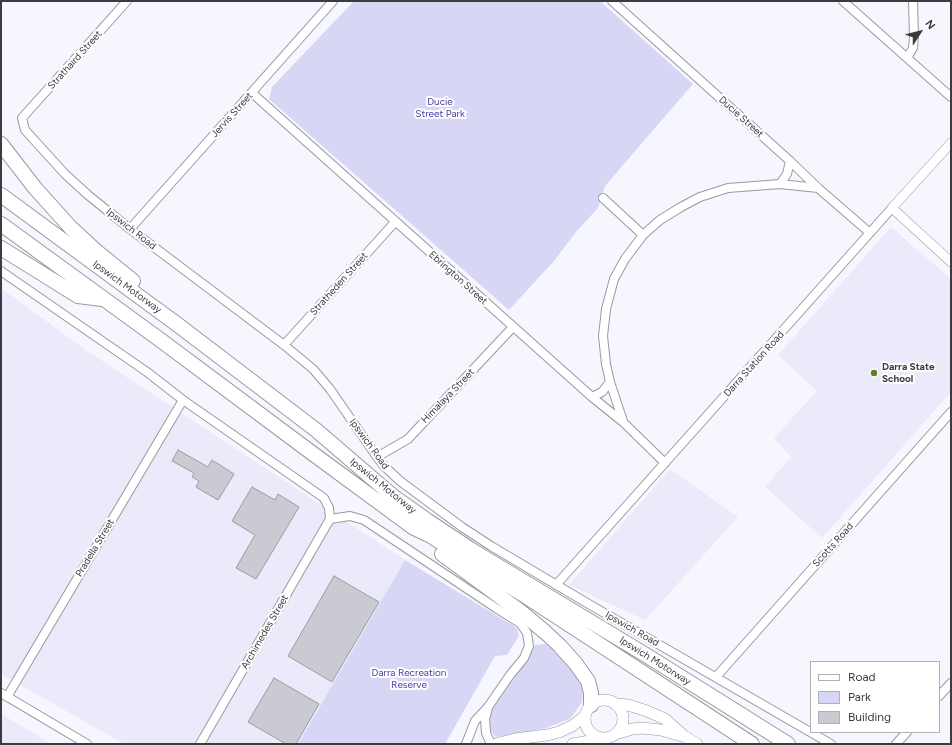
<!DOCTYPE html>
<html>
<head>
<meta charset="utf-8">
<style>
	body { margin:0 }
	#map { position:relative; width:952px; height:745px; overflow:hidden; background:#f5f6fe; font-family:Figtree,sans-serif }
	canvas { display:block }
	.frame { position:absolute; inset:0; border:2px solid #3c3c40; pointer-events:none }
	.legend { position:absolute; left:810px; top:661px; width:130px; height:72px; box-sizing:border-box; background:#fff; border:1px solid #b1b1b3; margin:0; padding:5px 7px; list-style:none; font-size:12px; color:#3c3c40 }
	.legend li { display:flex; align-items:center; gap:8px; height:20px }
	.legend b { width:20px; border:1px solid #b1b1b3 }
	.north { position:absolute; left:900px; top:12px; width:40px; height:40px; -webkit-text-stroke:3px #fff; paint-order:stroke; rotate:54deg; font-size:11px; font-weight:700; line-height:16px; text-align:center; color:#3c3c40 }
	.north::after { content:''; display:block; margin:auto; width:14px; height:18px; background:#3c3c40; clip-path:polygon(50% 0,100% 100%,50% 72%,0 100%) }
</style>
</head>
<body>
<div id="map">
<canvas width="952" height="745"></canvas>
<div class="frame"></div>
<ul class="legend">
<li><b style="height:5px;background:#fff"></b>Road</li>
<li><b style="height:11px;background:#d7d7f5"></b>Park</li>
<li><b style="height:11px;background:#cacad2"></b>Building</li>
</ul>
<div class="north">N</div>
</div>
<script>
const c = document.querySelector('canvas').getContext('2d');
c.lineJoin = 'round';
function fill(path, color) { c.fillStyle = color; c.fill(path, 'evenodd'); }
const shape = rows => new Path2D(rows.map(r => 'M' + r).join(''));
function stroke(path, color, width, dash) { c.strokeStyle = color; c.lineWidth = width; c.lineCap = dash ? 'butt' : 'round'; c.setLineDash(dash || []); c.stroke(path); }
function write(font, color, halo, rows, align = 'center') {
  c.font = font + ' Figtree,sans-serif'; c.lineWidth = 4; c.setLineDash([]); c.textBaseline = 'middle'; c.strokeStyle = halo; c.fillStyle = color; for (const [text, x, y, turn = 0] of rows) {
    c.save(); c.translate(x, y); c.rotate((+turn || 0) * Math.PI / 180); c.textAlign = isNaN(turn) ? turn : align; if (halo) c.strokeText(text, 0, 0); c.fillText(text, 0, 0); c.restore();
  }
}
fill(shape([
	[891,227,951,279,951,392,822,538,765,487,791,457,774,438,817,391,778,355],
	[1,288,87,351,405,560,298,744,124,744,1,674],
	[670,469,738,517,645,620,569,585],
	[1,714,52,744,1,744]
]), '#eaeafa');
fill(shape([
	[354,1,600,1,693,84,605,186,598,208,576,232,554,261,509,310,269,99,272,87],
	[405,560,514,626,517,629,519,635,517,639,507,655,495,656,445,744,298,744],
	[546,644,560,657,574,673,583,689,582,702,570,719,546,728,524,733,495,737,489,728,489,715,511,679,523,666,531,654,535,645]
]), '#d7d7f5');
const building = shape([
	[178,450,208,467,212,460,234,474,218,500,196,487,199,481,192,477,194,473,172,461,178,450],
	[252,487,275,500,278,494,299,507,256,579,236,568,255,535,232,521,252,487],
	[334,576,379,602,332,682,288,656,334,576],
	[274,678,319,704,296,744,286,744,248,722,274,678]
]);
fill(building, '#cacad2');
stroke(building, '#9b9ca3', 1);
const minor = shape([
	[127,1,22,118,25,130,65,174,88,195,130,229,284,345,313,369,330,389,377,457,384,466,400,481,462,527,491,546,587,603,831,744],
	[612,1,790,161,818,188,870,233],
	[843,1,951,97],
	[907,58,913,48,914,37,913,1],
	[252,93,592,397,623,422,665,463],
	[780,184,787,174,790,161],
	[603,198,643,235],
	[130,229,333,1],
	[1,271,147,372,183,400,324,498,329,508,330,519],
	[284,345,395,222],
	[592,397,602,392,610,382],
	[623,421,610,382,606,364,603,336,606,309,614,279,625,259,643,235,660,220,681,207,700,197,728,188,780,184,818,188],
	[377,457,408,439,513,327],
	[330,519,350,516,364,520,496,608,520,623,527,633,529,646,524,658,510,675,488,707,475,721,466,744],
	[556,585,892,208],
	[716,677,951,412],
	[1,693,87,744],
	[939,696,951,683],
	[7,697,183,400],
	[488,708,485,719,486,733,491,744],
	[200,744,330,519],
	[896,744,907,732]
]);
const tertiary = shape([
	[951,143,892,208,951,262]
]);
const secondary = shape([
	'585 719a19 19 0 1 1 38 0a19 19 0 1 1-38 0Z',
	[616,704,628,705,647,711,665,719,684,736,697,744],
	[619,733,632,729,642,728,661,730,682,736],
	[496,744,515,739,547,735,559,732,572,726,585,716],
	[573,744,601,739]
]);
const motorway = shape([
	[1,144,35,188,71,228,96,251,133,281],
	[1,195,178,325,316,430,394,497,428,521,470,549,646,655,788,744],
	[1,224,159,339,316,456,414,528,431,536,527,597,752,744],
	[1,248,78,296,102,299],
	[442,554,521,612,545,632,560,646,576,664,588,681,591,693,591,705]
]);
stroke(minor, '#9899a0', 10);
stroke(tertiary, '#9899a0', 10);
stroke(secondary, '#9899a0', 12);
stroke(motorway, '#9899a0', 16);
stroke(minor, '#fff', 8);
stroke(tertiary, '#fff', 9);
stroke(secondary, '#fff', 11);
stroke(motorway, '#fff', 14);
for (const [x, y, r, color] of [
	[874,373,4,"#578516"]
]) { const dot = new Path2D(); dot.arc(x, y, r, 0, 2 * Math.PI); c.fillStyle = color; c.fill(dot); stroke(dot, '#fff', 1.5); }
write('10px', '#3c3c40', '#fff', [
	["Strathaird Street",75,60,-48],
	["Jervis Street",232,115,-48],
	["Ducie Street",741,117,42],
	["Ipswich Road",131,229,38],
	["Ebrington Street",458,278,42],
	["Stratheden Street",339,284,-48],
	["Ipswich Motorway",127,287,36],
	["Darra Station Road",754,364,-48],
	["Himalaya Street",448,396,-46],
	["Ipswich Road",369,444,54],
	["Ipswich Motorway",383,486,39],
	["Scotts Road",833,545,-48],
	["Pradella Street",95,548,-59],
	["Ipswich Road",632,629,30],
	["Archimedes Street",265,632,-60],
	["Ipswich Motorway",655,661,32]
]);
write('10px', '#4b3d9d', '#fff', [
	["Ducie",440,102],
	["Street Park",440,114],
	["Darra Recreation",409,673],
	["Reserve",409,685]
]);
write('bold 10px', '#3c3c40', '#fff', [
	["Darra State",882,367],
	["School",882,379]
], 'left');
</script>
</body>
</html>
